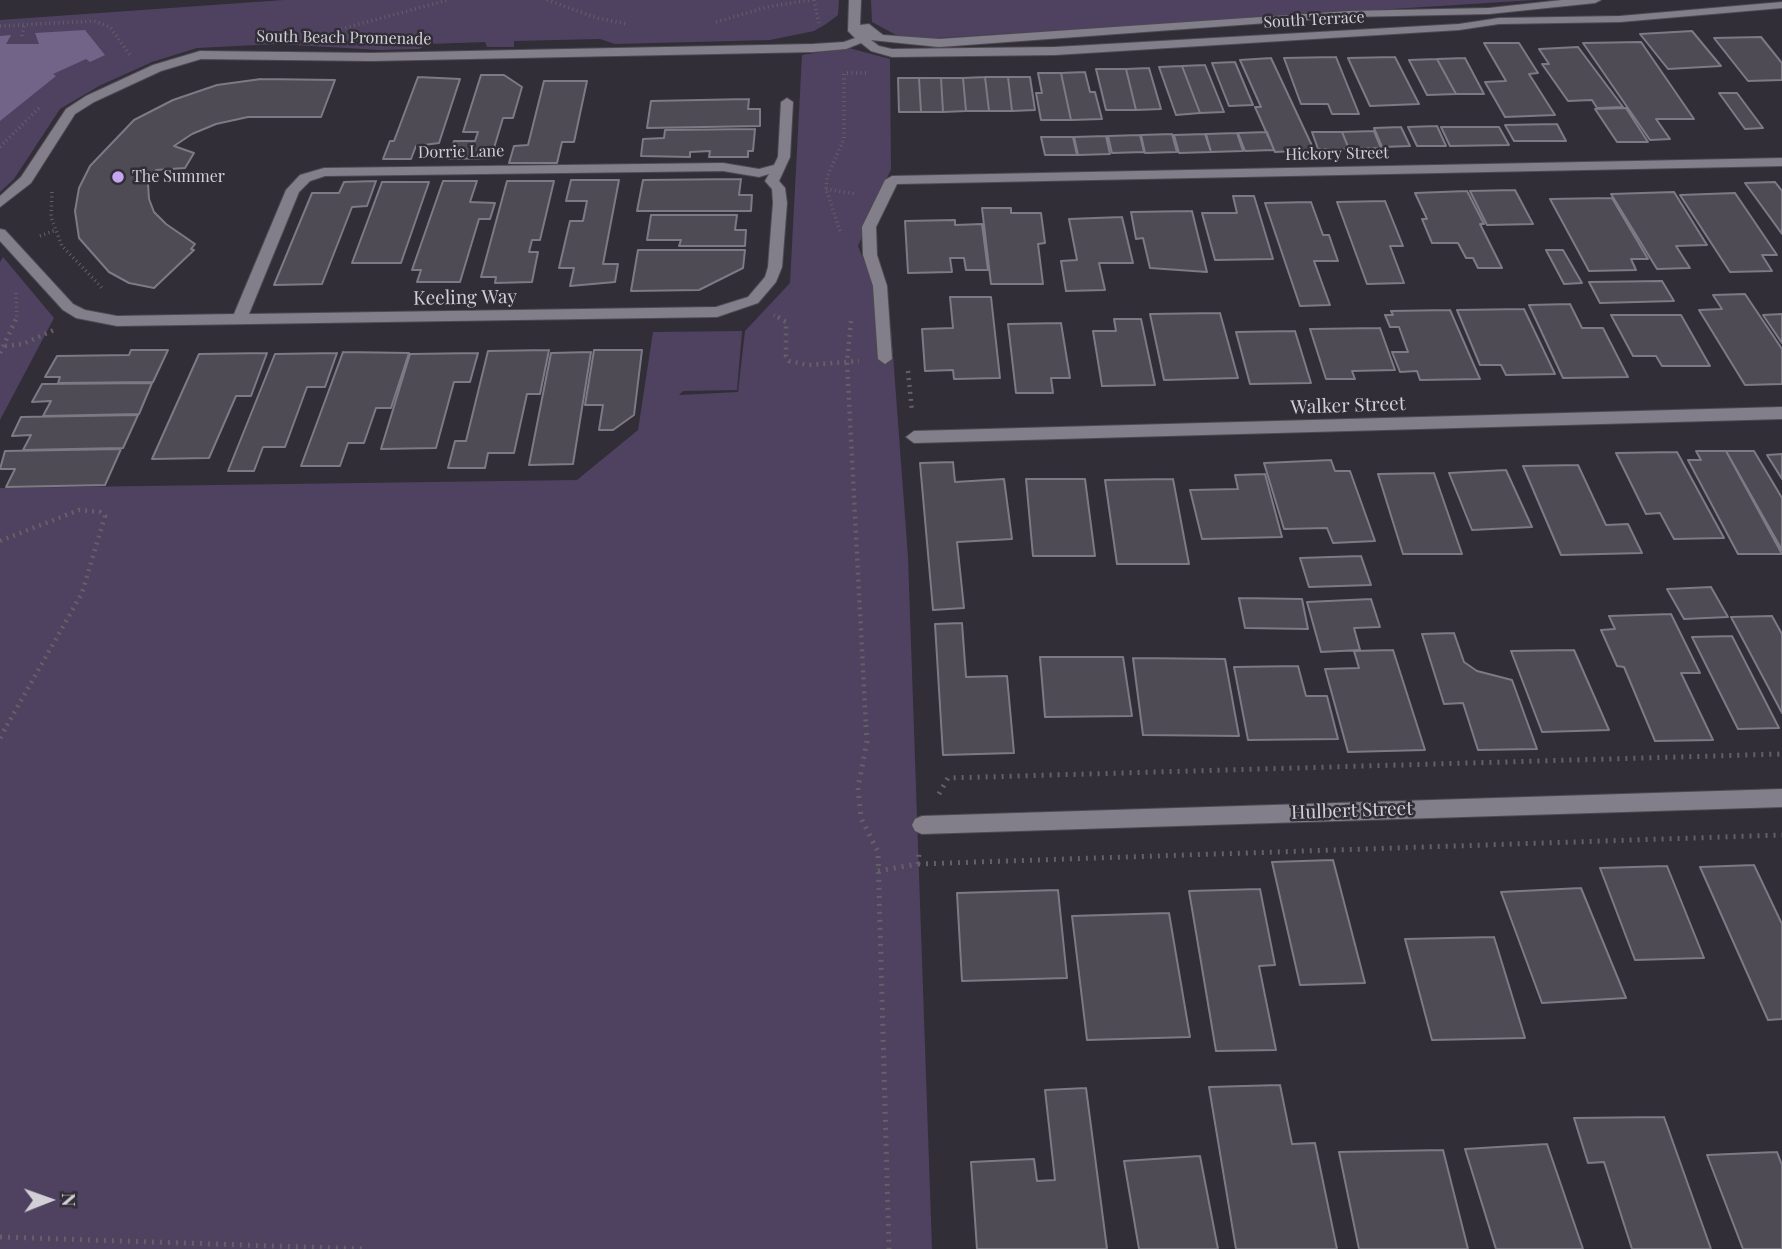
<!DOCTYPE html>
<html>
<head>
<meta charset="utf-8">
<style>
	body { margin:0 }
	#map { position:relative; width:1782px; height:1249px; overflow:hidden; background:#312e37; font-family:"Playfair Display",serif }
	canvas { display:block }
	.north { position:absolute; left:14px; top:1165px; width:70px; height:70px; -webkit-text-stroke:5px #312e37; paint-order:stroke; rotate:89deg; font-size:19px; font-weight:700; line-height:28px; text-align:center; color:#d2d0d6 }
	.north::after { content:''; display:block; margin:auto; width:24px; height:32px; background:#d2d0d6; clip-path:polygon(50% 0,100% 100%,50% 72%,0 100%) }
</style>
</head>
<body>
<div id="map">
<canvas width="1782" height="1249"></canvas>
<div class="north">N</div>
</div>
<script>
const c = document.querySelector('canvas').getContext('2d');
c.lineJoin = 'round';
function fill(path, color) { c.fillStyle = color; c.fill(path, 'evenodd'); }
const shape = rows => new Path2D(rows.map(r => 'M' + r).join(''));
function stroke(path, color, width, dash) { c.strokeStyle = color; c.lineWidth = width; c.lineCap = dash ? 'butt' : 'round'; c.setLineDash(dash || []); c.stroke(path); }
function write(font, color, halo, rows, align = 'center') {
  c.font = font + ' "Playfair Display",serif'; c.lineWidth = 5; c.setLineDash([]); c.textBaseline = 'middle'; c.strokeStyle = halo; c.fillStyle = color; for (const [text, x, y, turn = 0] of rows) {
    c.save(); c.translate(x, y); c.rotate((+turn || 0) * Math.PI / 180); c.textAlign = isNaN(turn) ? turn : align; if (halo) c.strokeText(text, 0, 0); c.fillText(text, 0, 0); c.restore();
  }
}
fill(shape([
	[284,0,839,0,838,15,826,24,814,31,770,40,615,44,600,39,514,41,514,47,487,47,485,42,429,44,419,49,380,50,277,44,197,48,152,62,99,86,60,109,14,179,0,192,0,20],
	[871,0,1534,0,922,39,898,36,872,22],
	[849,48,890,59,891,169,858,246,891,328,908,557,932,1249,0,1249,0,488,577,480,638,430,653,332,742,331,737,390,683,391,679,395,738,392,745,331,790,283,802,55],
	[3,257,54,318,0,420,0,262]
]), '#4f4261');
fill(shape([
	[85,30,105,55,90,62,86,59,53,74,56,76,0,121,0,36,11,35,6,44,39,44,35,33]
]), '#726388');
const building = shape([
	[1692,31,1721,66,1668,69,1640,34,1692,31],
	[1761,37,1782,63,1782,80,1748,81,1714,38,1761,37],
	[1641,42,1694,119,1656,119,1670,139,1650,140,1583,43,1641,42],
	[1484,43,1519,43,1538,73,1529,74,1555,115,1505,117,1485,82,1506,81,1484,43],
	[1578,47,1623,107,1597,108,1592,100,1568,101,1542,64,1549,64,1539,49,1578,47],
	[1336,57,1359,114,1332,114,1328,104,1301,104,1284,58,1336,57],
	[1395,57,1419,104,1370,106,1348,58,1395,57],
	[1271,58,1314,150,1275,152,1255,107,1261,107,1240,60,1271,58],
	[1465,58,1484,94,1456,94,1437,59,1465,58],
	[1437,59,1456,94,1427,95,1409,60,1437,59],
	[1235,62,1253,105,1229,106,1212,63,1235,62],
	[1205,65,1224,112,1200,113,1182,66,1205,65],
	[1182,66,1200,113,1176,115,1159,67,1182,66],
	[1149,68,1161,109,1136,110,1126,69,1149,68],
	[1096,69,1126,69,1136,110,1106,110,1096,69],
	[1085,72,1090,92,1095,92,1102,119,1071,120,1061,73,1085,72],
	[1038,73,1061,73,1071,120,1041,120,1036,93,1042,93,1038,73],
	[481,75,504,75,522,87,513,118,503,118,491,158,449,159,454,141,475,141,478,132,463,132,481,75],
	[418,77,460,79,439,143,416,146,411,159,383,159,390,141,394,141,418,77],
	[985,77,1008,77,1012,111,989,111,985,77],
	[985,77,989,111,966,111,963,78,985,77],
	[1008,77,1030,77,1035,110,1012,111,1008,77],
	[898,78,919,78,921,112,899,112,898,78],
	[919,78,941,78,943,112,921,112,919,78],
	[941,78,963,78,966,111,943,112,941,78],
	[261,79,335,80,321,117,248,117,216,124,192,134,174,146,194,153,185,168,156,170,148,184,149,199,154,212,166,224,195,244,191,249,194,250,154,288,129,283,109,272,79,238,75,211,79,188,90,166,134,120,173,100,217,85,261,79],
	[544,81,587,81,574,142,562,142,557,163,509,163,514,146,528,145,544,81],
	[1719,93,1737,93,1763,128,1745,129,1719,93],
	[749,99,748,109,760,109,760,126,647,128,651,101,749,99],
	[1626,108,1648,142,1617,142,1595,109,1626,108],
	[1557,124,1566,141,1514,141,1505,125,1557,124],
	[1437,126,1446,146,1417,146,1408,127,1437,126],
	[1401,127,1410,146,1382,147,1374,128,1401,127],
	[1441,127,1499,127,1509,145,1450,146,1441,127],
	[755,129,753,151,748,151,748,157,709,157,710,151,690,152,690,157,641,156,643,139,664,138,665,130,755,129],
	[1374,131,1381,148,1349,149,1342,132,1374,131],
	[1267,132,1274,150,1245,151,1238,133,1267,132],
	[1312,132,1342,132,1349,149,1318,149,1312,132],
	[1237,133,1243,151,1211,152,1206,134,1237,133],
	[1172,134,1177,152,1145,153,1141,135,1172,134],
	[1205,134,1211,152,1179,153,1174,135,1205,134],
	[1140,135,1144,152,1112,153,1108,136,1140,135],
	[1106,136,1110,154,1078,155,1074,137,1106,136],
	[1041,137,1073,137,1077,155,1045,155,1041,137],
	[741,179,739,195,752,195,751,211,637,211,643,180,741,179],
	[571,180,619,180,603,264,618,264,615,282,570,286,574,268,559,268,570,221,583,221,587,201,566,201,571,180],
	[376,181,367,206,352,207,322,284,274,285,312,193,339,193,344,182,376,181],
	[443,181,477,181,470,202,495,203,490,219,479,219,460,282,417,282,421,270,412,270,443,181],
	[507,181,554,181,540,240,532,240,529,252,538,252,532,282,495,283,496,277,481,277,507,181],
	[382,182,429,182,401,263,352,263,382,182],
	[1775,182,1782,191,1782,234,1745,183,1775,182],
	[1515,190,1533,224,1487,225,1470,191,1515,190],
	[1467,191,1484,224,1480,224,1502,268,1478,268,1473,258,1466,258,1458,243,1432,243,1422,219,1427,219,1415,193,1467,191],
	[1674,192,1707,245,1676,246,1690,268,1657,269,1611,194,1674,192],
	[1735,193,1777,255,1762,255,1772,271,1730,272,1680,195,1735,193],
	[1233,196,1254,196,1273,259,1215,260,1202,213,1237,213,1233,196],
	[1612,198,1648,259,1631,259,1636,270,1589,271,1550,199,1612,198],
	[1385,201,1403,246,1390,246,1404,283,1367,284,1337,202,1385,201],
	[1311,202,1323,235,1329,235,1338,261,1314,261,1330,305,1300,306,1265,203,1311,202],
	[982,208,1011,208,1011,213,1041,213,1045,243,1038,244,1043,284,991,284,982,208],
	[1192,211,1207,272,1150,268,1143,238,1136,239,1131,212,1192,211],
	[651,215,737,215,735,230,746,230,745,246,679,246,681,240,647,240,651,215],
	[1122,217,1133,263,1099,263,1105,290,1066,291,1061,261,1077,260,1069,219,1122,217],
	[955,220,955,225,982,224,988,270,966,270,964,258,950,258,952,272,908,273,905,221,955,220],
	[638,250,745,250,743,268,699,290,631,291,638,250],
	[1546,250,1563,250,1582,283,1564,284,1546,250],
	[1662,281,1674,301,1600,303,1589,282,1662,281],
	[1745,294,1782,349,1782,384,1745,385,1699,310,1722,309,1713,295,1745,294],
	[950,297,991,297,1000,378,954,379,953,370,925,371,922,329,953,328,950,297],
	[1570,304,1582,328,1603,328,1628,377,1563,378,1529,305,1570,304],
	[1524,309,1555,374,1506,375,1501,365,1480,365,1457,310,1524,309],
	[1450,310,1480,379,1420,380,1417,371,1400,372,1392,352,1408,352,1399,327,1390,327,1385,315,1393,315,1391,311,1450,310],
	[1220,313,1238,378,1164,380,1150,314,1220,313],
	[1782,314,1782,343,1763,315,1782,314],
	[1611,315,1681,315,1710,366,1662,366,1656,356,1633,356,1611,315],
	[1114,319,1141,319,1155,385,1102,386,1093,331,1116,331,1114,319],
	[1061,323,1070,378,1051,378,1053,393,1016,393,1008,324,1061,323],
	[1380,328,1395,370,1352,371,1355,379,1326,379,1310,329,1380,328],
	[1295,331,1311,383,1250,384,1236,332,1295,331],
	[131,350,168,350,153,382,58,383,60,377,45,377,57,356,129,355,131,350],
	[549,350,540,394,527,394,514,453,488,453,485,468,448,468,455,441,466,441,488,351,549,350],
	[594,350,642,350,634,415,613,430,599,430,603,405,585,405,594,350],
	[343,352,409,353,391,408,376,408,364,443,348,443,340,466,301,466,343,352],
	[591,352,573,464,529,465,551,353,591,352],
	[267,353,251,396,236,396,209,458,152,459,199,354,267,353],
	[337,353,325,387,307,387,285,447,263,447,254,471,228,471,275,354,337,353],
	[478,353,470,382,454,382,436,448,381,449,410,354,478,353],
	[152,383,139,414,43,416,51,401,32,402,42,384,152,383],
	[138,415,123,448,23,450,31,435,12,436,21,417,138,415],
	[121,449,105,485,6,487,15,469,0,469,5,451,121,449],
	[1696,451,1726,451,1782,554,1738,554,1688,460,1701,460,1696,451],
	[1726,451,1754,451,1782,498,1782,550,1726,451],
	[1677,452,1724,538,1674,539,1660,513,1646,514,1616,453,1677,452],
	[1782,454,1782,479,1767,455,1782,454],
	[1331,460,1335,471,1350,471,1375,541,1333,543,1327,528,1284,529,1264,463,1331,460],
	[953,462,955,482,1004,479,1012,539,957,542,964,608,933,610,920,463,953,462],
	[1578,465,1606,525,1628,524,1642,553,1561,555,1523,466,1578,465],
	[1506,470,1532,527,1472,530,1449,473,1506,470],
	[1434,473,1462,554,1403,554,1378,474,1434,473],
	[1265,474,1282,537,1202,539,1190,490,1238,489,1235,475,1265,474],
	[1026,479,1085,479,1095,556,1033,556,1026,479],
	[1173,479,1189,564,1117,564,1105,480,1173,479],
	[1361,556,1371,585,1309,587,1300,558,1361,556],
	[1711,587,1728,617,1684,619,1667,589,1711,587],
	[1239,598,1302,599,1308,629,1245,628,1239,598],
	[1371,599,1380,627,1354,628,1360,650,1321,652,1307,602,1371,599],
	[1671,614,1700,673,1681,673,1713,740,1655,741,1624,667,1617,666,1601,630,1615,629,1609,616,1671,614],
	[1772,616,1782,634,1782,713,1731,617,1772,616],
	[962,623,966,677,1007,676,1014,753,943,755,935,624,962,623],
	[1454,633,1464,662,1477,671,1512,680,1537,749,1478,750,1463,703,1444,704,1422,634,1454,633],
	[1732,636,1779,728,1738,729,1692,637,1732,636],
	[1393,650,1425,750,1348,752,1325,669,1359,668,1354,651,1393,650],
	[1574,650,1609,730,1542,732,1511,651,1574,650],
	[1040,657,1123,657,1132,716,1045,717,1040,657],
	[1133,658,1225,659,1239,736,1143,735,1133,658],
	[1298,666,1306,696,1327,696,1338,739,1248,740,1234,667,1298,666],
	[1333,860,1365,983,1300,985,1272,862,1333,860],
	[1754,865,1782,924,1782,1019,1768,1020,1700,867,1754,865],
	[1667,866,1704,958,1635,960,1600,868,1667,866],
	[1581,888,1626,998,1542,1003,1501,892,1581,888],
	[1260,889,1275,965,1259,966,1276,1050,1216,1051,1189,891,1260,889],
	[1058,890,1067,978,962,981,957,893,1058,890],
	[1169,913,1190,1037,1087,1040,1072,916,1169,913],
	[1494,937,1525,1038,1432,1040,1405,939,1494,937],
	[1280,1085,1292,1144,1315,1143,1337,1249,1236,1249,1209,1087,1280,1085],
	[1086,1088,1107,1249,977,1249,971,1162,1034,1159,1037,1181,1055,1180,1045,1090,1086,1088],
	[1664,1117,1711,1249,1632,1249,1604,1162,1588,1163,1574,1118,1664,1117],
	[1547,1144,1583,1249,1496,1249,1465,1149,1547,1144],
	[1443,1150,1468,1249,1359,1249,1339,1152,1443,1150],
	[1777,1152,1782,1165,1782,1249,1743,1249,1707,1155,1777,1152],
	[1200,1156,1218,1249,1139,1249,1124,1161,1200,1156]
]);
fill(building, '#4e4b54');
stroke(building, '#7e7a85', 2);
const minor = shape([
	[849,0,861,0,860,25,869,24,883,35,939,39,1349,11,1489,8,1562,0,1601,0,1595,3,1489,14,1349,17,939,47,871,40,879,46,892,49,1055,47,1459,24,1499,18,1620,16,1782,2,1782,8,1620,22,1499,24,1459,30,1055,55,892,57,871,51,861,43,846,49,813,52,371,61,201,59,161,71,94,102,75,114,31,183,0,207,0,196,21,177,66,109,86,96,153,65,200,51,371,53,813,44,844,42,855,38,848,31,849,0],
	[787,98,793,102,790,157,779,181,785,188,787,203,782,267,776,282,758,303,717,317,117,326,76,318,63,310,0,241,0,229,5,230,73,304,85,310,117,316,234,314,286,190,300,175,324,168,723,163,759,169,774,165,778,157,781,102,787,98],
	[723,171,759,177,769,174,765,181,772,189,773,203,768,267,765,277,748,297,716,307,249,314,299,192,310,181,325,176,723,171],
	[1782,158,1782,166,897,184,876,227,877,255,887,286,892,359,885,364,878,359,873,286,863,255,862,227,885,180,892,176,1782,158],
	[1782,407,1782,419,914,443,906,437,914,431,1782,407],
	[1782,789,1782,807,922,834,915,831,912,825,915,819,922,816,1782,789]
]);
stroke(minor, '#4d4a52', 2);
stroke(shape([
	[547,0,597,18,627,24],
	[814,0,819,24],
	[716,22,767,7,810,0],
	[0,26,94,21,110,27,130,55],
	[341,29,448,0],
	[22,36,24,25],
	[847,73,866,73],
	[0,147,41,106],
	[826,189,856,194],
	[52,192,51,217,62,246,104,290],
	[840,231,826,189,827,177,844,139,844,71],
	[40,236,56,230],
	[16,293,17,319],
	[774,315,781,319]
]), '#636068', 3.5, [1, 3.5]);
stroke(shape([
	[778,317,786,322,786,356,789,361,808,365,859,361],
	[851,321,847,362,866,727],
	[5,346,23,344,56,329],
	[0,353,17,317],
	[908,371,912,411],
	[0,541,79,510,100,512,105,516,82,593,6,727]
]), '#636068', 4.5, [2, 5]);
stroke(shape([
	[866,725,867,741,858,788,861,818,878,852,889,1249],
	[0,738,7,725],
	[939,794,948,778,1782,754],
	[918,864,1782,835],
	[878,871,918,864,919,854],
	[0,1237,366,1249]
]), '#636068', 5, [2, 6]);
fill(minor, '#837f8a');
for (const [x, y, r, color] of [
	[118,177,7,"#c4a7f1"]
]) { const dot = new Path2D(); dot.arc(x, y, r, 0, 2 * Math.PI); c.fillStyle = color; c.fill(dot); stroke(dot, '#312e37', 2.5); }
write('16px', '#d2d0d6', '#312e37', [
	["South Terrace",1314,20,-3],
	["South Beach Promenade",344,38,1],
	["Dorrie Lane",461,152,-1],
	["Hickory Street",1337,154,-1]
]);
write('16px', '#d2d0d6', '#312e37', [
	["The Summer",132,177]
], 'left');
write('19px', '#d2d0d6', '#312e37', [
	["Keeling Way",465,298,-1],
	["Walker Street",1348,406,-2],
	["Hulbert Street",1352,811,-2]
]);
</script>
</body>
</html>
